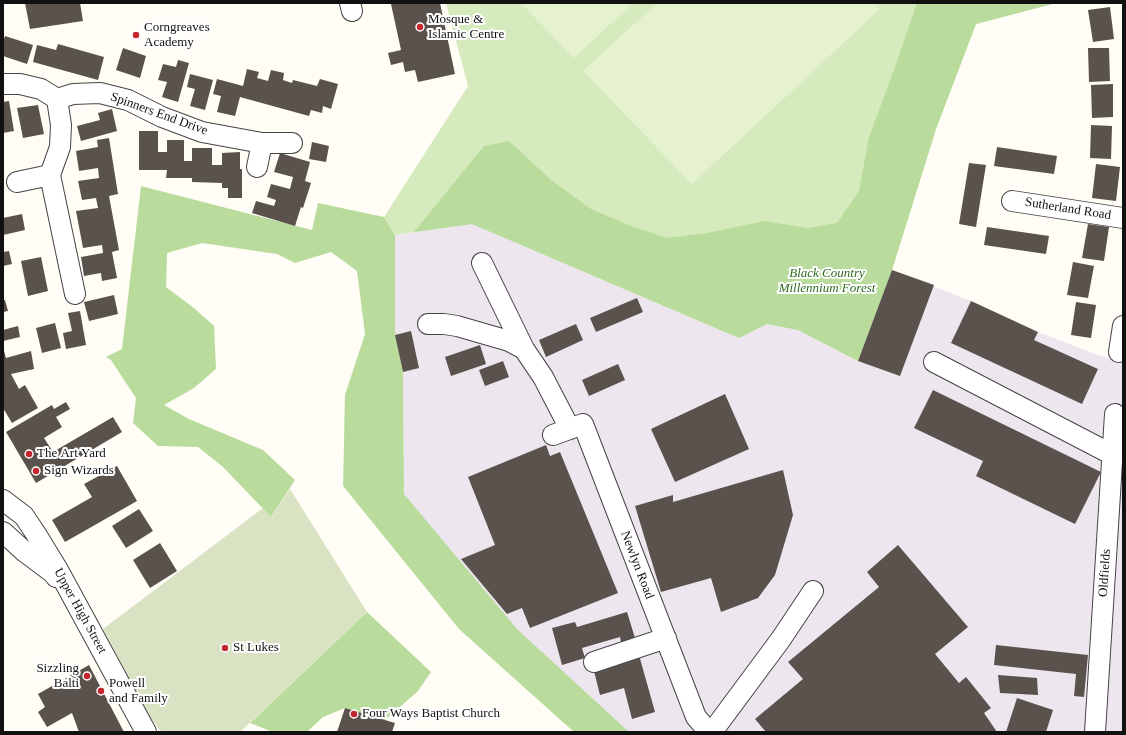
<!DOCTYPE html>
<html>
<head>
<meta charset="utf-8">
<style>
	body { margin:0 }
	#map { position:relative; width:1126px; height:735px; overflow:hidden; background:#fffdf5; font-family:"Times New Roman",serif }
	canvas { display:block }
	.frame { position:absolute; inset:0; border:4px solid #111; pointer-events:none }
</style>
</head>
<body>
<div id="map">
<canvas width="1126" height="735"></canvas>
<div class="frame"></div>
</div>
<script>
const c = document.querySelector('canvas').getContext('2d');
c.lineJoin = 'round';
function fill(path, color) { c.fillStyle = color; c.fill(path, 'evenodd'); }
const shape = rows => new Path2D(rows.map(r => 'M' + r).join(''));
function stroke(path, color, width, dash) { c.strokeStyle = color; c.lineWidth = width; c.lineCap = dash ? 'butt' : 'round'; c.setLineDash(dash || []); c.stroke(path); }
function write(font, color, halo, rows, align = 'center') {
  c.font = font + ' "Times New Roman",serif'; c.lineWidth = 4; c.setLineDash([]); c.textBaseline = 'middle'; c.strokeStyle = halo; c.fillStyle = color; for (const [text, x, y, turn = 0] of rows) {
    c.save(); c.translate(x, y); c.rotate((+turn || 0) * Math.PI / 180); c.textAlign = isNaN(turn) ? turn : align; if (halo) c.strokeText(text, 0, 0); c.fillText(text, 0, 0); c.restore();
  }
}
fill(shape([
	[472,223,739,338,766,324,798,330,858,361,892,270,971,301,1038,332,1098,355,1123,363,1123,732,584,732,404,494,403,372,395,332,395,235]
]), '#eee6ef');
fill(shape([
	[446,3,1056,3,976,24,936,129,892,270,858,361,798,330,767,324,739,338,472,224,395,235,384,217,468,86]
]), '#d5ebbd');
fill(shape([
	[917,3,1056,3,976,24,936,129,892,270,858,361,798,330,767,324,739,338,472,224,414,232,484,146,509,141,551,180,591,209,631,226,667,238,707,233,765,221,807,228,837,223,859,191,869,137,895,67],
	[141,186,312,230,318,203,384,217,395,235,395,332,403,372,404,494,517,629,629,732,574,732,459,629,343,486,345,395,365,334,357,271,331,252,295,263,277,254,202,243,167,253,166,287,194,308,214,326,216,369,194,388,164,405,189,419,263,450,295,480,271,517,223,467,198,447,158,446,133,423,136,398,111,360,106,357,122,349],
	[367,612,431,672,418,691,385,720,345,708,323,717,307,732,273,732,250,723]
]), '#b9dc9c');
fill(shape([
	[290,489,367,612,240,732,161,732,150,717,103,629,263,508,271,517]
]), '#d9e3c4');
fill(shape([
	[521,3,633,3,574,58],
	[657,3,874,3,880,9,692,184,583,71]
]), '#e6f2cf');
fill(shape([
	[25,3,80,3,83,21,30,29],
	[398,3,440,3,455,74,418,82,415,70,405,72,403,62,391,65,388,53,401,50,391,4],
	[1110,7,1114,39,1093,42,1088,10],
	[5,36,33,45,27,64,3,56,3,42],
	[58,44,104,57,98,80,33,62,37,45,56,50],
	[123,48,146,56,140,78,116,70],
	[1088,48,1109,48,1110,81,1089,82],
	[178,60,189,63,178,102,162,97,167,82,158,80,163,64,176,67],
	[247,69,259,72,257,78,268,81,271,70,284,73,283,80,292,83,293,80,317,86,320,79,338,84,331,109,323,106,322,113,311,110,309,116,240,97,235,116,217,112,221,96,213,94,217,79,243,86],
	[190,74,213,80,205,110,190,106,195,89,187,87],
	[1113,84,1113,117,1092,118,1091,85],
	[9,101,14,131,3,133,3,102],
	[38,105,44,134,23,138,17,108],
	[112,109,117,131,81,141,77,126,100,120,98,113],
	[1091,125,1112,126,1111,159,1090,158],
	[139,131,158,131,158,152,167,152,167,140,184,140,184,161,192,161,192,148,212,148,212,165,222,165,222,153,240,152,240,169,242,169,242,198,228,198,228,188,222,188,222,183,192,182,192,178,166,178,167,170,139,170],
	[109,138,118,194,109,196,119,250,112,252,117,278,102,281,101,273,84,276,81,257,103,253,102,245,83,248,76,211,98,208,96,198,82,200,78,181,99,178,98,168,79,171,76,151,98,147,97,140],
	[312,142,329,146,326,162,309,159],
	[997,147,1057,156,1054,174,994,166],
	[280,153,310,162,305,181,311,183,303,208,301,207,295,226,252,213,256,201,274,206,276,200,267,197,271,184,290,189,293,177,274,172],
	[969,163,986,165,976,227,959,224],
	[1096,164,1120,167,1116,201,1092,198],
	[22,214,25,230,3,235,3,218],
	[1088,224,1109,227,1104,261,1082,258],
	[987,227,1049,236,1046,254,984,245],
	[9,251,12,264,3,266,3,252],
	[41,257,48,291,28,296,21,261],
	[1073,262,1094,266,1088,298,1067,295],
	[892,270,934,285,900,376,858,361],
	[114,295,118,314,89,321,84,302],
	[637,298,643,312,596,332,590,318],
	[3,300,5,300,8,311,3,312],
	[971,301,1038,332,1034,340,1098,369,1082,404,951,343],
	[1076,302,1096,305,1091,338,1071,335],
	[80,311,86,345,66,349,63,333,72,331,68,313],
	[55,323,61,348,42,353,36,328],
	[576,324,583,340,546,357,539,340],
	[18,326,20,337,3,341,3,330],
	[411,331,419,368,403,372,395,335],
	[480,345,486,364,451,376,445,357],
	[3,347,6,358,31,351,34,369,11,374,19,389,25,385,38,408,12,423,3,408],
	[503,361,509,377,485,386,479,370],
	[618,364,625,380,589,396,582,380],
	[933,390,1101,472,1075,524,976,476,983,461,914,428],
	[725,394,749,449,675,482,651,429],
	[66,402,70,409,56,417,62,427,44,438,53,452,113,417,122,432,36,483,6,432,52,405,54,409],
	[546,445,550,456,560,452,618,593,530,628,522,608,507,614,461,559,495,545,468,477],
	[117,466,137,501,65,542,52,520,92,497,84,484],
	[783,470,793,515,775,575,758,598,721,612,711,578,661,592,635,506,673,495,673,502],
	[139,509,153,531,126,548,112,526],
	[160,543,177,571,150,588,133,560],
	[898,545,968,627,935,654,959,683,966,677,991,708,984,713,997,732,766,732,755,719,803,679,788,662,879,587,867,572],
	[627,612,635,638,621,642,620,637,582,648,585,658,562,665,552,628,575,622,577,627],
	[996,645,1088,655,1084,697,1074,696,1076,674,994,665],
	[639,655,655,712,632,719,624,688,600,695,593,667],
	[89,665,124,732,79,732,72,713,47,727,38,712,45,707,38,694],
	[998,675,1037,678,1038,695,1000,693],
	[1017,698,1053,710,1046,732,1006,732],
	[345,708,395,723,392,732,337,732]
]), '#5a524d');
const minor = shape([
	[350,3,352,11],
	[3,84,20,84,41,89,57,99,73,94,100,93,128,100,162,117,202,132,262,143],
	[57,99,61,125,60,147,50,175,75,294],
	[257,167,262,143,292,143],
	[17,182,50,175],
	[1012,201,1123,218],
	[482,263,524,349],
	[428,324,444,324,457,326,509,341,524,349,543,377,570,429],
	[1119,352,1123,326],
	[934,362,1113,455],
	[553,435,583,424,696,717,709,732],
	[3,500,24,516,36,534,58,570,146,732],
	[3,532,25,552,53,573,56,577],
	[594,662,666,638],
	[712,732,781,639,813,591],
	[1095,732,1115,414]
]);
stroke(minor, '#444', 22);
stroke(minor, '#fff', 20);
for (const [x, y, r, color] of [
	[420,27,4,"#c4262e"],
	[136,35,4,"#c4262e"],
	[29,454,4,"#c4262e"],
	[36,471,4,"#c4262e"],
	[225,648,4,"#c4262e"],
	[87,676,4,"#c4262e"],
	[101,691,4,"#c4262e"],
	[354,714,4,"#c4262e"]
]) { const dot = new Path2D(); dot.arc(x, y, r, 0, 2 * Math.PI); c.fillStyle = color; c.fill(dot); stroke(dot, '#fff', 1.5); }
write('13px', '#111', '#fff', [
	["Mosque &",428,20],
	["Islamic Centre",428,35],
	["Corngreaves",144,28],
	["Academy",144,43],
	["The Art Yard",37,454],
	["Sign Wizards",44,471],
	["St Lukes",233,648],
	["Sizzling",79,669,"right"],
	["Balti",79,684,"right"],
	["Powell",109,684],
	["and Family",109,699],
	["Four Ways Baptist Church",362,714]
], 'left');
write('13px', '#111', '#fff', [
	["Spinners End Drive",159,114,20],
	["Sutherland Road",1068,209,9],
	["Newlyn Road",637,565,69],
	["Oldfields",1105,573,-86],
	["Upper High Street",80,611,61]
]);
write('italic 13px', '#2f6b1f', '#fff', [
	["Black Country",827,274],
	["Millennium Forest",827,289]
]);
</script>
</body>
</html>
